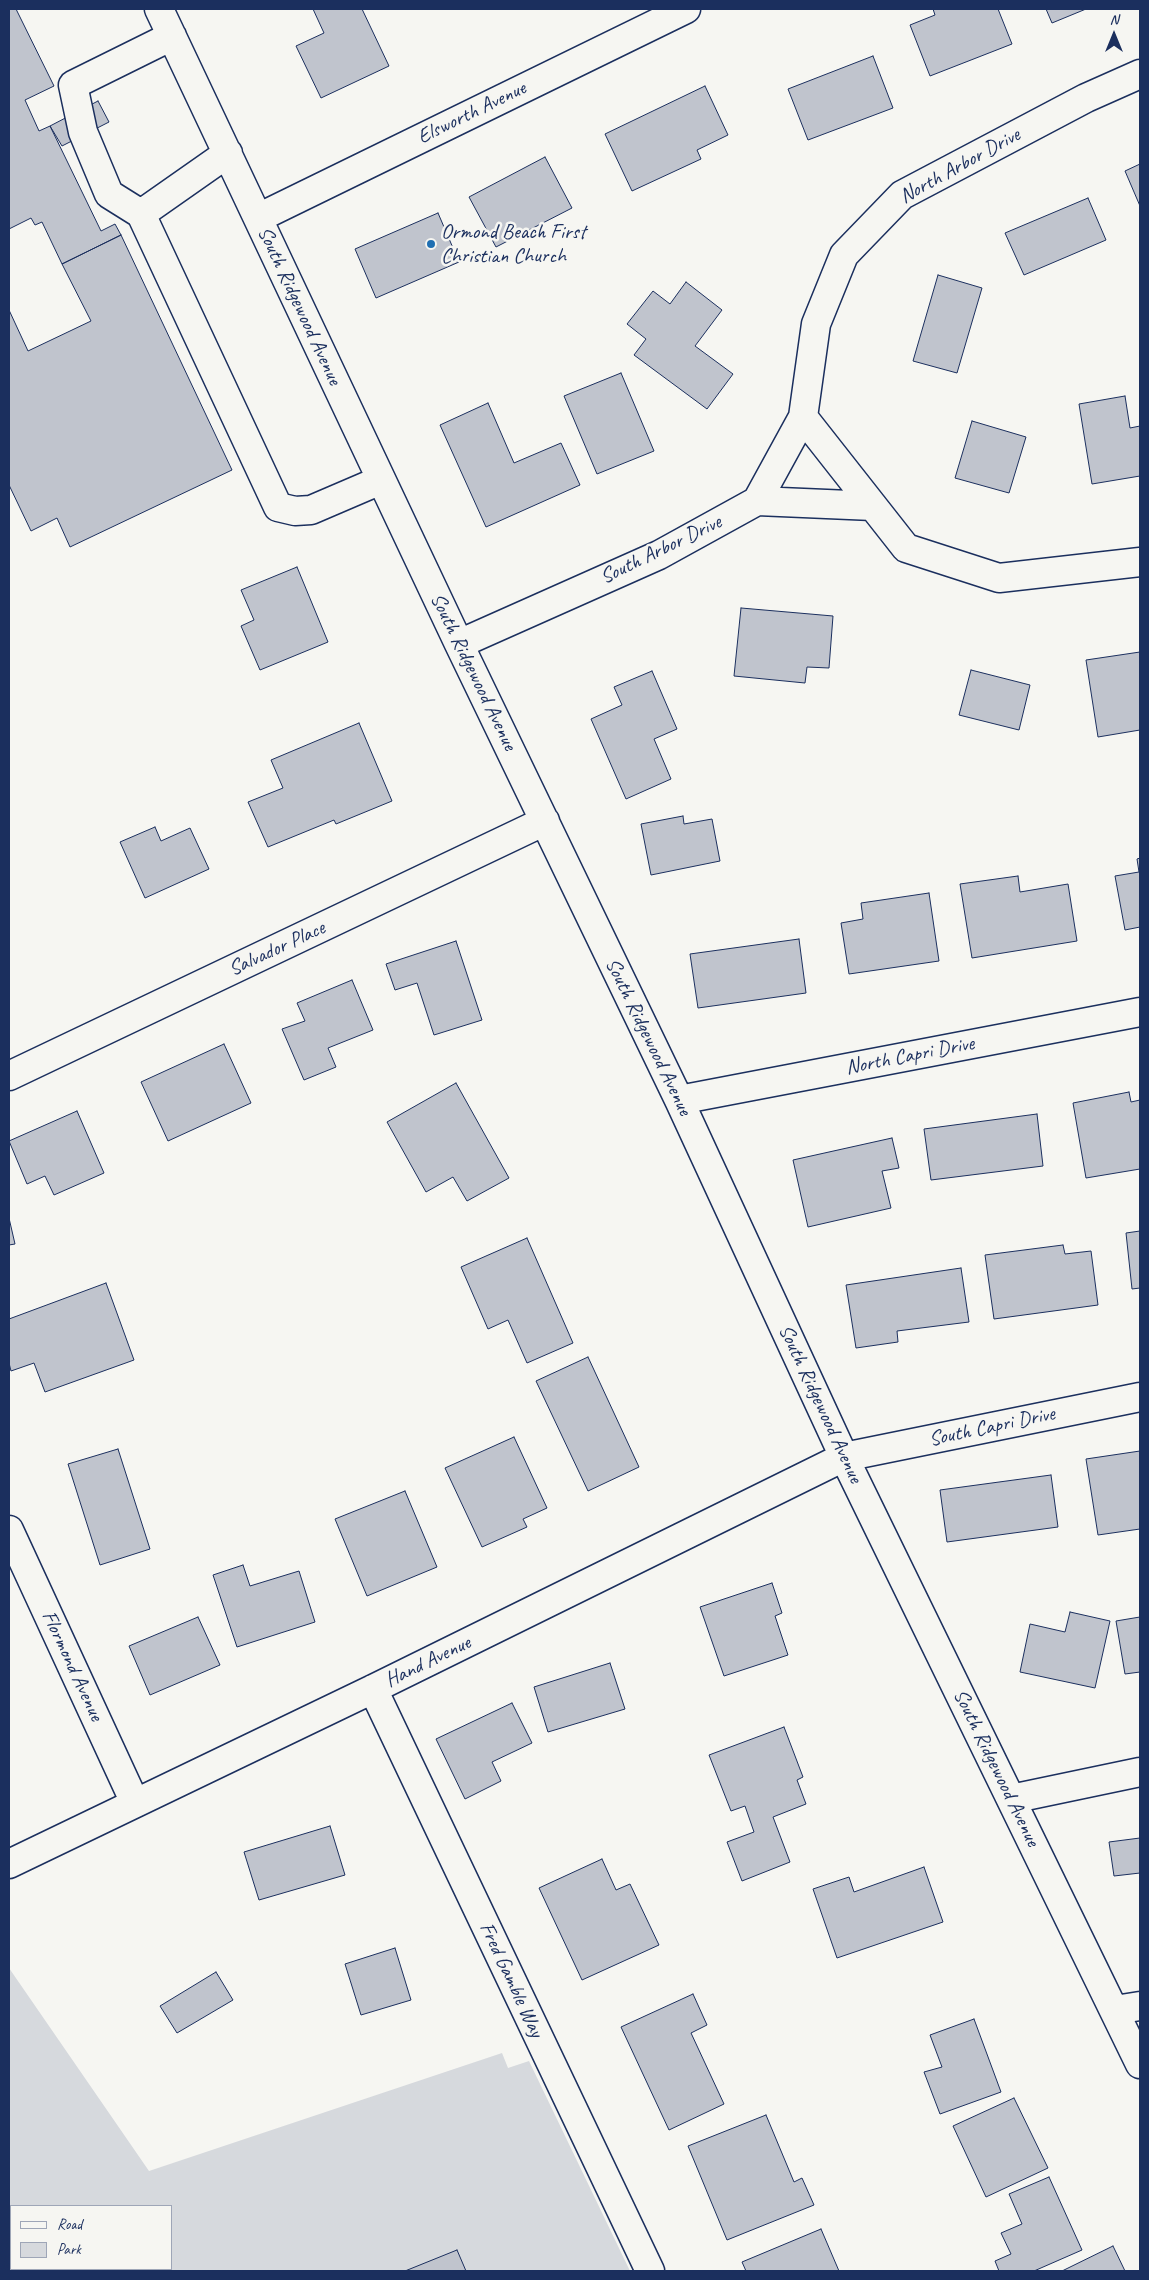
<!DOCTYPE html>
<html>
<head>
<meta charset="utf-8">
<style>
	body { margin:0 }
	#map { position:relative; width:1149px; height:2280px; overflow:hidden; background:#f6f6f2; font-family:Caveat,sans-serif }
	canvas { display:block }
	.frame { position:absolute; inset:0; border:10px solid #1b2f5e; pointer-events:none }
	.legend { position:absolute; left:10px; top:2205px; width:162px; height:65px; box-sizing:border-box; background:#f6f6f2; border:1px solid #9ea6b7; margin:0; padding:6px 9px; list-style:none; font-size:15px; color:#1b2f5e }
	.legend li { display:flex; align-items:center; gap:10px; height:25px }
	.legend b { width:25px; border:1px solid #9ea6b7 }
	.north { position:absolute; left:1089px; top:10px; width:50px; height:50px; -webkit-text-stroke:4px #f6f6f2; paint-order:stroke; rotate:0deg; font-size:14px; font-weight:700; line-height:20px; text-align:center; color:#1b2f5e }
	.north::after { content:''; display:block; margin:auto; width:18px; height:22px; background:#1b2f5e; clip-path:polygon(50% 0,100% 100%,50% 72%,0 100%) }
</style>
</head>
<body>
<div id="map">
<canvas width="1149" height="2280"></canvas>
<div class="frame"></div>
<ul class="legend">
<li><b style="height:6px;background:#f6f6f2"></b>Road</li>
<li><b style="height:14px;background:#d6d9dd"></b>Park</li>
</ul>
<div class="north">N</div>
</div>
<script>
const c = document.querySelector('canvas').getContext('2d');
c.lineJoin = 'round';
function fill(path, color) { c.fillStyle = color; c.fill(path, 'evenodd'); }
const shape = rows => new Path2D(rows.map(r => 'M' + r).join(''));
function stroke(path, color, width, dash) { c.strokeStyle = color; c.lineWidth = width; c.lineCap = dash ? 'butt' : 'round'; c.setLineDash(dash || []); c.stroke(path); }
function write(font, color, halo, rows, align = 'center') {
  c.font = font + ' Caveat,sans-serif'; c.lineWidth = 5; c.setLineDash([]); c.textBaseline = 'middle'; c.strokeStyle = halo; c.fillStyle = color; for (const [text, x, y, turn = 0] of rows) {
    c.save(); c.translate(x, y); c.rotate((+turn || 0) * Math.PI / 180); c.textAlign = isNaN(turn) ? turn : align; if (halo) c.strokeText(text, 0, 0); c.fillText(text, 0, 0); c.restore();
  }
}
fill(shape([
	[9,1968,149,2171,502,2053,508,2068,529,2061,630,2271,9,2271],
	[11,2206,171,2206,171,2269,11,2269]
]), '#d6d9dd');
const building = shape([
	[9,9,16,9,54,86,25,100,39,131,50,126,101,231,115,224,121,235,62,264,42,222,35,225,31,218,9,229,9,9],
	[313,9,362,9,389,66,321,98,296,46,324,33,313,9],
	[933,9,998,9,1012,44,930,76,910,25,935,15,933,9],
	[1046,9,1086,9,1052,23,1046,9],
	[873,56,893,108,808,140,788,89,873,56],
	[705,86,728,135,697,150,701,159,632,191,605,134,705,86],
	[98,101,109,122,62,146,50,126,98,101],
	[545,157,572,208,496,247,469,197,545,157],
	[1140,164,1140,206,1125,171,1140,164],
	[1088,198,1106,240,1024,275,1005,233,1088,198],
	[438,213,459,262,376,298,355,249,438,213],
	[121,235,232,470,70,547,57,518,31,531,9,485,9,310,28,351,91,321,62,264,121,235],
	[938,275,982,288,957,373,913,361,938,275],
	[686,282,722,310,695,346,733,374,707,409,634,355,646,339,627,324,653,291,670,304,686,282],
	[621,373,654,451,597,474,564,396,621,373],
	[1125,396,1130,428,1140,426,1140,476,1092,484,1079,404,1125,396],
	[488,403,514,463,561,443,580,485,486,527,440,425,488,403],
	[972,421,1026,437,1009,493,955,478,972,421],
	[297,567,328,642,260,670,241,626,254,620,241,590,297,567],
	[741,608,833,616,829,668,807,667,805,683,734,676,741,608],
	[1140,652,1140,730,1098,737,1086,660,1140,652],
	[971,670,1030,685,1019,730,959,715,971,670],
	[652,671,677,729,654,739,671,779,626,799,591,719,622,705,614,687,652,671],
	[359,723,392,801,336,824,334,820,268,847,248,802,283,788,271,760,359,723],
	[683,816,684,824,712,819,720,861,651,875,641,824,683,816],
	[155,827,161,841,190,828,209,869,145,898,120,842,155,827],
	[1140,858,1140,927,1125,930,1115,876,1139,872,1137,859,1140,858],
	[1018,876,1020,892,1068,884,1077,941,972,958,960,884,1018,876],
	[929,893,939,961,849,974,841,923,863,919,861,903,929,893],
	[799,939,806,993,698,1008,690,954,799,939],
	[456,941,482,1020,434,1035,417,983,395,990,386,964,456,941],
	[352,980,373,1030,328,1048,336,1067,304,1080,282,1029,305,1021,297,1003,352,980],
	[224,1044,251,1103,168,1141,141,1082,224,1044],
	[456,1083,509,1178,467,1201,453,1177,426,1192,387,1122,456,1083],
	[1129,1092,1131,1102,1140,1100,1140,1169,1086,1178,1073,1103,1129,1092],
	[77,1111,104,1173,54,1195,45,1176,27,1184,9,1141,77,1111],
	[1037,1114,1043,1166,931,1180,924,1129,1037,1114],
	[892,1138,899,1168,882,1171,891,1208,808,1227,793,1160,892,1138],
	[9,1218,15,1244,9,1245,9,1218],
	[1140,1231,1140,1288,1132,1289,1126,1233,1140,1231],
	[527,1238,573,1343,527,1363,508,1320,488,1329,461,1267,527,1238],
	[1063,1245,1065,1254,1091,1251,1098,1305,994,1319,985,1255,1063,1245],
	[961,1268,969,1322,897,1331,898,1342,856,1348,846,1285,961,1268],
	[106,1283,134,1360,45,1392,34,1363,11,1371,9,1363,9,1319,106,1283],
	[588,1357,639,1467,588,1491,536,1381,588,1357],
	[514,1437,547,1508,523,1519,527,1527,482,1547,445,1468,514,1437],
	[118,1449,150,1549,100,1565,68,1464,118,1449],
	[1140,1451,1140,1529,1098,1535,1086,1459,1140,1451],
	[1051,1475,1058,1527,947,1542,940,1490,1051,1475],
	[405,1491,437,1567,367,1596,335,1519,405,1491],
	[243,1565,250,1586,299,1571,315,1622,237,1647,213,1575,243,1565],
	[772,1583,782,1613,775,1616,788,1655,724,1676,700,1607,772,1583],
	[1070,1612,1110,1621,1095,1688,1020,1672,1030,1624,1065,1632,1070,1612],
	[198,1617,220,1665,150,1695,129,1646,198,1617],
	[1140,1617,1140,1672,1125,1674,1116,1621,1140,1617],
	[610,1663,625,1709,548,1732,534,1687,610,1663],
	[512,1703,532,1743,492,1762,501,1781,465,1799,436,1739,512,1703],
	[784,1727,803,1777,797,1780,806,1804,773,1817,790,1862,742,1881,727,1842,754,1832,745,1806,731,1811,709,1755,784,1727],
	[330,1826,345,1875,259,1900,244,1852,330,1826],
	[1140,1838,1140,1873,1114,1876,1109,1842,1140,1838],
	[602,1859,616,1890,630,1884,659,1945,582,1980,539,1888,602,1859],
	[924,1867,943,1922,837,1958,813,1889,849,1877,854,1892,924,1867],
	[395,1948,411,2000,361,2015,345,1964,395,1948],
	[216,1972,233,2000,177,2033,160,2006,216,1972],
	[693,1994,707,2025,691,2033,724,2104,669,2130,621,2027,693,1994],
	[974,2019,1001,2092,940,2114,924,2072,942,2067,930,2035,974,2019],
	[1014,2098,1048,2168,986,2197,953,2126,1014,2098],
	[766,2115,794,2182,802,2178,814,2205,727,2240,688,2146,766,2115],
	[1049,2177,1082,2250,1034,2271,999,2271,995,2261,1011,2254,1001,2233,1022,2224,1009,2194,1049,2177],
	[821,2229,839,2271,746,2271,742,2262,821,2229],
	[1113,2246,1125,2271,1062,2271,1113,2246],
	[457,2250,466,2271,405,2271,457,2250]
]);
fill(building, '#c0c4cd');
stroke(building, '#1b2f5e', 1);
const minor = shape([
	[159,9,459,644,679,1100,844,1457,1140,2064],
	[172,36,73,85,83,132,109,194,141,214,278,507,295,511,311,510,381,480],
	[141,214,228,153],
	[258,218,686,9],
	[803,417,906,548,999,578,1140,562],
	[757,501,803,417,816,324,844,255,902,195,1086,98,1140,74],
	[459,644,659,555,757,501,873,506],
	[9,1076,545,821],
	[679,1100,1140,1012],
	[9,1530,135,1803],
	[373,1689,650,2271],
	[1011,1799,1140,1772],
	[9,1864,373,1689,844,1457,1140,1397],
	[1115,2010,1140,2006]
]);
stroke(minor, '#1b2f5e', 31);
stroke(minor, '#f6f6f2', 28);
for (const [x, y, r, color] of [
	[431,244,5,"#1f6fb2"]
]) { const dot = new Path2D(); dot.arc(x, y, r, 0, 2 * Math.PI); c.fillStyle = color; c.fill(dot); stroke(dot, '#f6f6f2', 2); }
write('21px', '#1b2f5e', '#f6f6f2', [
	["Elsworth Avenue",472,113,-26],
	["North Arbor Drive",960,166,-29],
	["South Ridgewood Avenue",299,306,65],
	["South Arbor Drive",661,550,-26],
	["South Ridgewood Avenue",473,672,64],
	["Salvador Place",277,949,-25],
	["South Ridgewood Avenue",648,1037,64],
	["North Capri Drive",910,1056,-11],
	["South Ridgewood Avenue",820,1404,65],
	["South Capri Drive",992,1427,-12],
	["Hand Avenue",428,1662,-26],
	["Flormond Avenue",72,1666,65],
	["South Ridgewood Avenue",996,1768,64],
	["Fred Gamble Way",511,1980,65]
]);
write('21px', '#1b2f5e', '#f6f6f2', [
	["Ormond Beach First",441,232],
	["Christian Church",441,256]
], 'left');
</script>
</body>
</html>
